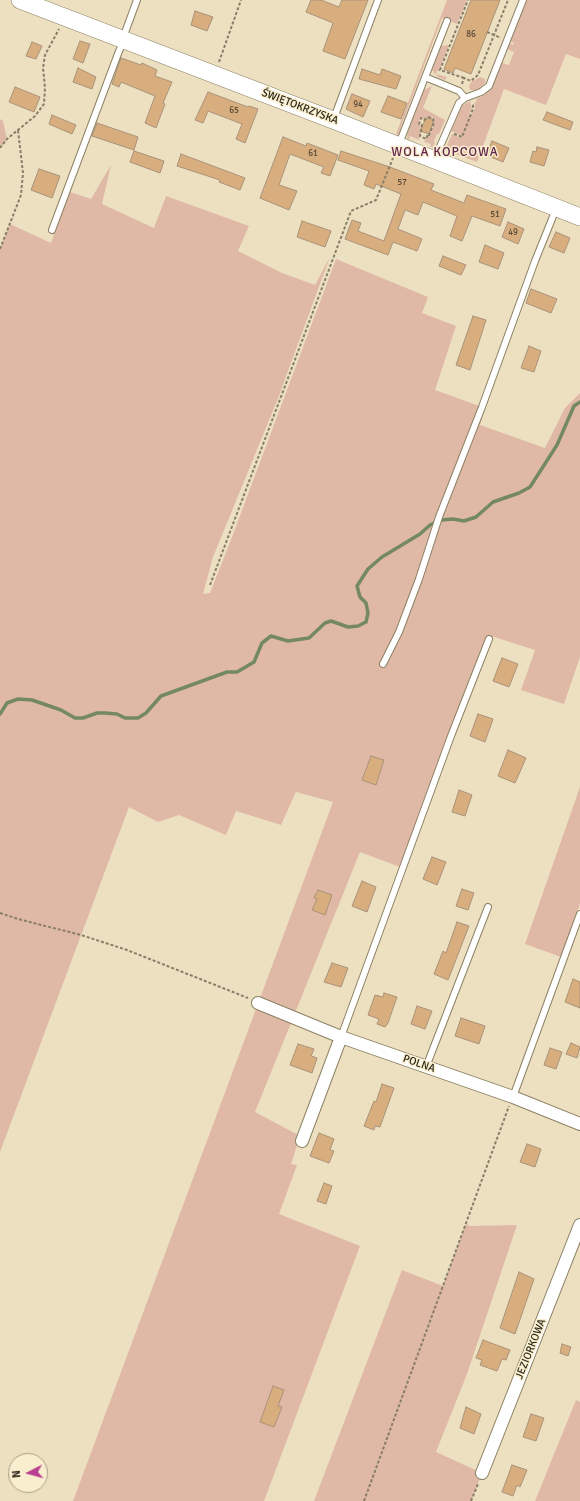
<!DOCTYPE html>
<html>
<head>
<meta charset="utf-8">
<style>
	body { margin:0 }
	#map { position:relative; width:580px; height:1501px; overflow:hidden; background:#ece0c0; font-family:Signika,sans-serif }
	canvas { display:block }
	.north { position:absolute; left:8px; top:1453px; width:40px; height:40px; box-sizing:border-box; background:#f9eecd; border:1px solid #a79e85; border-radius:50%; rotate:264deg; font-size:11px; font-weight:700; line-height:16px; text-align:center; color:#2b261a }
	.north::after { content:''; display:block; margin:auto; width:14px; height:18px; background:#b94093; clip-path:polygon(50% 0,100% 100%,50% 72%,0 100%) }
</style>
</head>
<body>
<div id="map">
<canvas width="580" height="1501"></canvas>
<div class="north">N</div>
</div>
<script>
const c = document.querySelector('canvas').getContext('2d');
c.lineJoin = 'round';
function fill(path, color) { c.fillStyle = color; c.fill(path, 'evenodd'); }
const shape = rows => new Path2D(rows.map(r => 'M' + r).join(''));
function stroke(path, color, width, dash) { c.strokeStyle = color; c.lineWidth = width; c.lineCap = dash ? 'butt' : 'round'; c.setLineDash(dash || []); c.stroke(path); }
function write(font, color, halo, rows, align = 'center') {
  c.font = font + ' Signika,sans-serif'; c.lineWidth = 3; c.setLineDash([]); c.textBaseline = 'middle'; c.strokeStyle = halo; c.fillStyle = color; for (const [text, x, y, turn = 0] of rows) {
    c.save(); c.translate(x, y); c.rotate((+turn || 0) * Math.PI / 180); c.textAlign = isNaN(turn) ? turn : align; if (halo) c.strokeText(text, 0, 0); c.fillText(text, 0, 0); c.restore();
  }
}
fill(shape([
	[447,0,467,0,457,24,442,18,398,135,396,134],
	[527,0,580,0,580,59,566,54,546,105,504,89,477,162,445,150,452,134,460,138,461,136,451,131,462,106,470,101,472,108,469,116,472,115,475,107,474,103,477,101,476,99,484,95,491,88,502,63,509,65,514,52,507,49,510,43,513,45,514,43,510,41],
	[449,45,439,71,437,71,436,74,447,77,445,80,438,77,432,70,441,46],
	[480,77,485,79,485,83,477,90,470,90,469,87,471,82],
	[432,86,423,108,445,120,439,134,437,134,434,141,435,143,433,148,430,146,431,144,424,142,428,135,430,135,434,123,433,118,428,117,424,119,420,118,418,124,421,125,419,131,421,132,419,140,410,136,409,139,418,142,407,139,408,132,423,92,424,90],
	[0,119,3,121,7,139,0,148],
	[111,165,102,204,154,228,166,196,249,226,238,251,282,273,315,285,330,257,277,401,213,557,203,594,210,593,232,537,336,259,428,297,422,313,456,326,435,390,485,408,480,425,545,448,565,408,580,393,580,657,564,704,521,690,535,650,488,635,400,867,360,852,255,1112,300,1136,291,1164,297,1165,279,1214,360,1246,264,1501,73,1501,333,802,296,792,281,825,236,811,226,835,179,815,158,822,129,807,0,1152,0,249,10,224,51,243,70,192,91,199],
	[580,787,580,904,561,957,525,944],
	[466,1224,470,1226,517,1225,467,1374,436,1452,482,1473,471,1501,314,1501,402,1270,443,1286],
	[576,1400,580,1402,580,1501,535,1501]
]), '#e0b9a6');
stroke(shape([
	[0,714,7,703,18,699,32,700,61,710,75,718,83,718,97,713,105,713,117,714,125,718,138,718,146,713,161,696,227,672,237,672,254,662,262,643,271,636,288,641,309,638,325,623,331,621,348,627,358,626,366,622,368,613,366,603,360,597,357,586,368,569,382,557,420,534,430,525,441,520,453,519,464,521,476,517,493,502,519,493,530,487,557,445,574,406,580,402]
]), '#748962', 3.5);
const building = shape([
	[311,0,321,0,339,7,342,0,368,0,345,59,323,51,333,23,306,12,311,0],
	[471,0,500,0,471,74,455,68,453,73,444,69,471,0],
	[195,11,213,17,207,31,191,25,195,11],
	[80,41,90,44,83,63,73,59,80,41],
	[32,42,42,46,36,59,26,56,32,42],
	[121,58,141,65,142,63,157,70,155,76,172,82,163,103,165,104,156,128,145,123,155,96,121,82,119,87,112,84,121,58],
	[78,68,96,77,92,89,73,82,78,68],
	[362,69,380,75,382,69,401,76,396,89,359,79,362,69],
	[15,87,40,97,34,112,9,102,15,87],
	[208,92,248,107,249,106,258,109,245,143,236,139,242,124,208,111,203,123,195,120,208,92],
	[352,94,370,101,363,117,346,109,352,94],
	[388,96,407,103,401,119,381,112,388,96],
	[547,112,573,122,570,130,543,120,547,112],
	[52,115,76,125,72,134,49,124,52,115],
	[428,118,432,119,433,123,429,134,420,131,425,120,428,118],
	[97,123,138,137,134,150,92,136,97,123],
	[283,137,306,146,307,143,338,155,330,176,321,173,324,167,290,154,279,185,297,191,289,210,260,198,283,137],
	[492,141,509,148,503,162,486,155,492,141],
	[537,147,549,150,544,166,530,162,533,151,536,152,537,147],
	[134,151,164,161,160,173,130,162,134,151],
	[341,151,390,167,434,184,431,190,464,203,467,195,506,209,500,226,472,216,462,241,450,236,457,216,423,202,418,215,405,210,398,229,422,239,417,251,393,242,388,255,345,239,352,220,361,223,358,231,384,241,401,194,376,184,374,189,364,185,369,171,338,160,341,151],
	[181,154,245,178,240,190,219,182,220,180,177,166,181,154],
	[39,169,60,176,52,198,31,190,39,169],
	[302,221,331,231,325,247,297,237,302,221],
	[508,222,524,229,518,244,502,237,508,222],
	[556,232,570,238,564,253,549,247,556,232],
	[485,245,504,253,498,269,479,262,485,245],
	[443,256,466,265,461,275,439,266,443,256],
	[531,289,557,299,551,313,526,303,531,289],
	[473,316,486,320,470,370,456,365,473,316],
	[529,346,541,351,534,372,521,368,529,346],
	[502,658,518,664,509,687,493,681,502,658],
	[478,714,493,719,485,742,470,736,478,714],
	[508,750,526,758,515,783,498,776,508,750],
	[371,756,384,760,376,785,362,780,371,756],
	[459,790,472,795,465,816,452,812,459,790],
	[432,857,446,862,437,885,423,879,432,857],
	[362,881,376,887,367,912,352,906,362,881],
	[462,889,474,893,468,910,456,906,462,889],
	[318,890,332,895,325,915,312,910,317,899,314,898,318,890],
	[457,922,469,926,448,980,434,974,443,951,446,953,457,922],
	[332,963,348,968,341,987,324,982,332,963],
	[573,979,580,982,580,1008,565,1002,573,979],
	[384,993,397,997,388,1023,385,1027,377,1024,379,1019,368,1015,375,995,383,997,384,993],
	[417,1006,432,1011,425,1029,411,1024,417,1006],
	[461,1018,485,1026,479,1044,455,1036,461,1018],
	[571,1043,580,1047,577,1058,566,1054,571,1043],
	[298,1044,314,1049,311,1056,317,1058,312,1073,290,1065,298,1044],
	[550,1048,562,1052,556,1069,544,1065,550,1048],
	[382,1084,394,1088,380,1127,375,1126,374,1130,364,1126,374,1101,376,1102,382,1084],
	[319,1133,334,1139,330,1150,334,1151,329,1163,310,1156,319,1133],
	[527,1144,541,1149,535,1167,520,1162,527,1144],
	[324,1183,332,1186,326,1204,317,1201,324,1183],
	[519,1272,534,1279,515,1334,500,1328,519,1272],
	[483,1340,510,1350,506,1360,502,1359,497,1371,480,1365,482,1360,476,1358,483,1340],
	[562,1344,571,1347,568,1356,560,1353,562,1344],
	[273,1386,284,1390,278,1406,282,1407,274,1427,260,1422,273,1386],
	[466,1407,481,1414,474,1434,460,1428,466,1407],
	[531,1414,544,1418,536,1441,523,1437,531,1414],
	[512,1465,527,1470,520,1487,517,1485,513,1496,502,1492,512,1465]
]);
fill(building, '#d8ae7f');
stroke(building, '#a99279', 1);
const lane = shape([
	[123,38,137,0],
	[425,77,459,91,465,98],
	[334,118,378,0],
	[399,144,447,21],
	[435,158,459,103,465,98,481,92,489,86,523,0],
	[52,230,119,51,124,41],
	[383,664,399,632,419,579,439,517,482,407,535,261,556,209],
	[341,1037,451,736,489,639],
	[426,1067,488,907],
	[513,1097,580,914]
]);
const street = shape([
	[258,1003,341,1037,513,1097,580,1124],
	[302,1141,341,1037],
	[482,1473,580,1225]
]);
const secondary = shape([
	[20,0,333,120,580,217]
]);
stroke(lane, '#8c8164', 8);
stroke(street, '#8c8164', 14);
stroke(secondary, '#8c8164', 18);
stroke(shape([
	[487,32,501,38],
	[219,62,241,0],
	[464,78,440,70,468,0],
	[462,84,464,78,471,81,478,75,508,0],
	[428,117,433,119,434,123,429,135,428,134,426,139,420,136,422,125,419,124,421,118,424,120,428,117],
	[454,134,462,137,473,109,473,104],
	[0,148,7,139,35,116,44,104,45,88,43,68,45,55,59,29],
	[0,249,21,195,23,173,18,130],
	[210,585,351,211,376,200,393,158],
	[0,913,18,919,81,935,127,950,248,998],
	[364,1501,509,1106],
	[471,1501,478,1484]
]), '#877e69', 2, [3, 2]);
stroke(lane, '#fff', 6);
stroke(street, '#fff', 12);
stroke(secondary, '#fff', 17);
write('9px', '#564833', null, [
	["86",471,35],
	["94",358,105],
	["65",234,111],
	["61",313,154],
	["57",402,183],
	["51",495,215],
	["49",513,233]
]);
write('11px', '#2b261a', '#f9eecd', [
	["ŚWIĘTOKRZYSKA",300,107,21],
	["POLNA",419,1064,19],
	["JEZIORKOWA",531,1349,-68]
]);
c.letterSpacing = '1px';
write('13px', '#61264e', '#f9eecd', [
	["WOLA KOPCOWA",445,153]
]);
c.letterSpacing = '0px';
</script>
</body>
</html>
